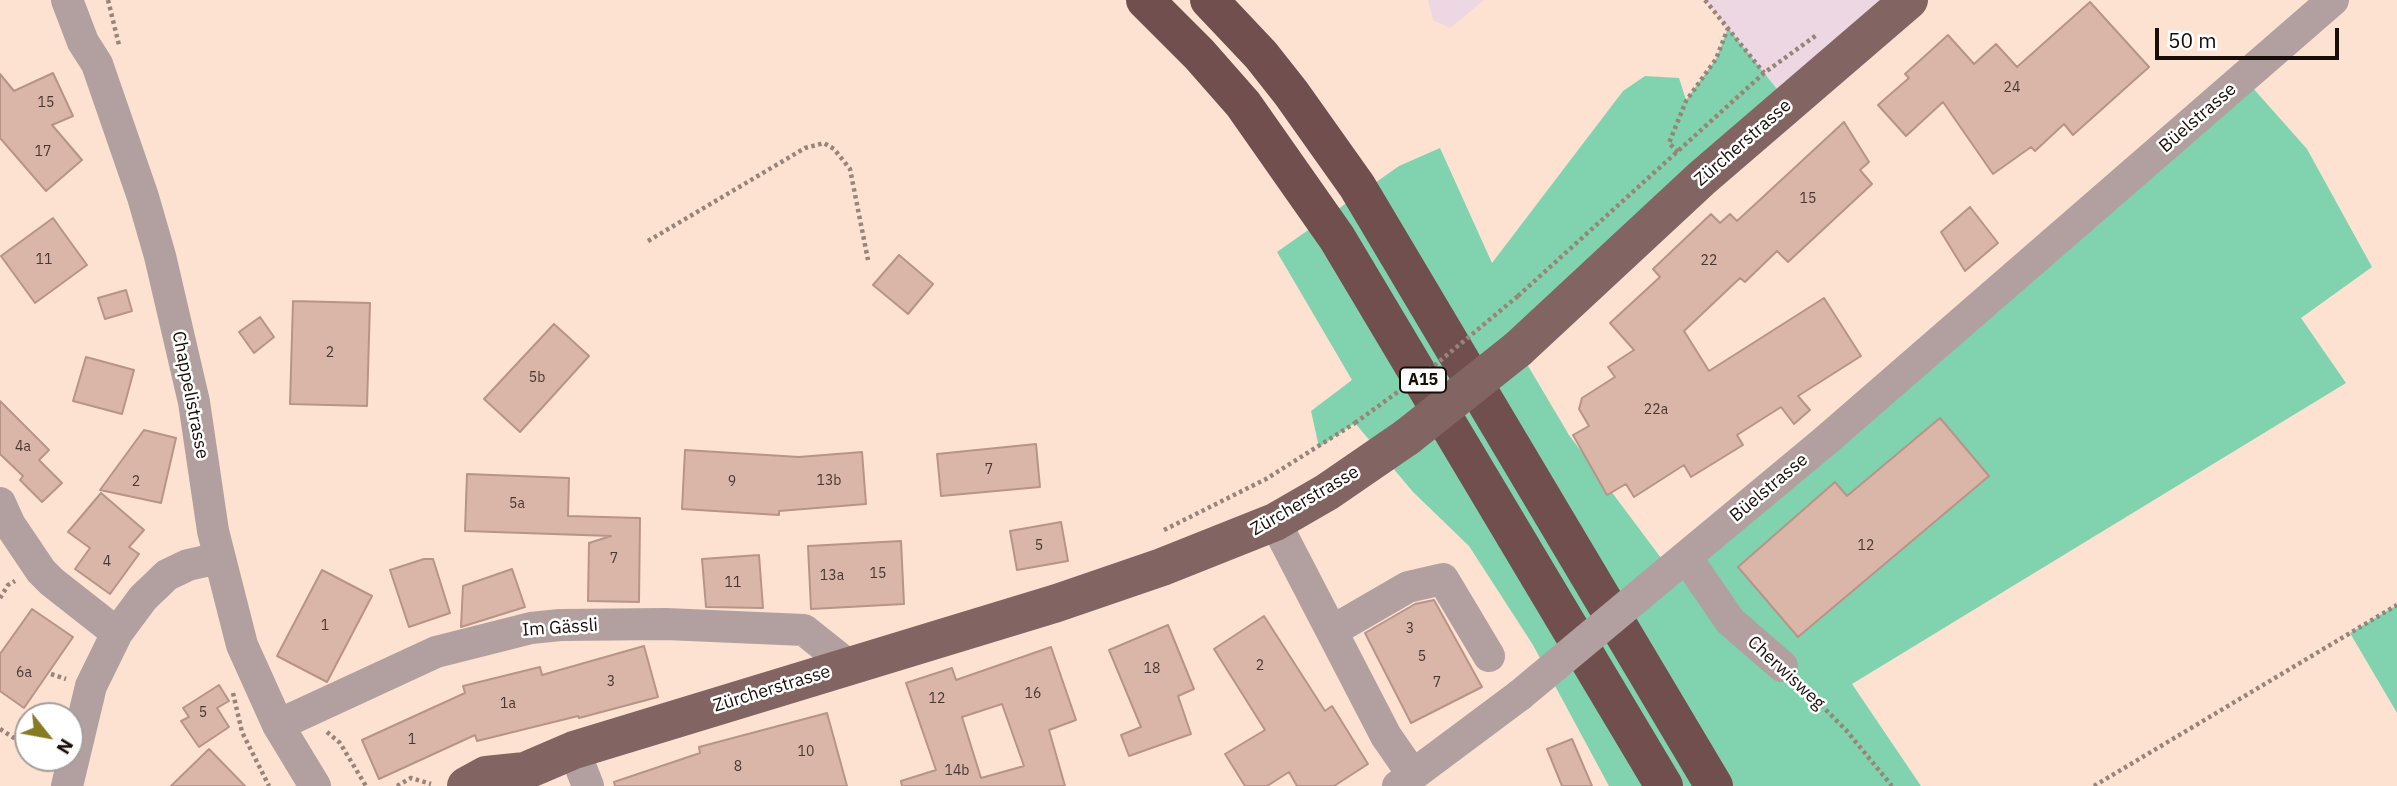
<!DOCTYPE html>
<html>
<head>
<meta charset="utf-8">
<style>
	body { margin:0 }
	#map { position:relative; width:2397px; height:786px; overflow:hidden; background:#fde2d2; font-family:"IBM Plex Sans",sans-serif }
	canvas { display:block }
	.north { position:absolute; left:14px; top:702px; width:70px; height:70px; box-sizing:border-box; background:#fff; border:2px solid #a39e9c; border-radius:50%; rotate:121deg; font-size:19px; font-weight:700; line-height:28px; text-align:center; color:#180d07 }
	.north::after { content:''; display:block; margin:auto; width:24px; height:32px; background:#867b21; clip-path:polygon(50% 0,100% 100%,50% 72%,0 100%) }
	.scale { position:absolute; left:2155px; top:28px; width:184px; height:32px; box-sizing:border-box; border:4px solid #180d07; border-top:0; padding-left:9px; font-size:21px; line-height:24px; white-space:nowrap; color:#180d07; -webkit-text-stroke:5px #fff; paint-order:stroke }
</style>
</head>
<body>
<div id="map">
<canvas width="2397" height="786"></canvas>
<div class="north">N</div>
<div class="scale">50 m</div>
</div>
<script>
const c = document.querySelector('canvas').getContext('2d');
c.lineJoin = 'round';
function fill(path, color) { c.fillStyle = color; c.fill(path, 'evenodd'); }
const shape = rows => new Path2D(rows.map(r => 'M' + r).join(''));
function stroke(path, color, width, dash) { c.strokeStyle = color; c.lineWidth = width; c.lineCap = dash ? 'butt' : 'round'; c.setLineDash(dash || []); c.stroke(path); }
function write(font, color, halo, rows, align = 'center') {
  c.font = font + ' "IBM Plex Sans",sans-serif'; c.lineWidth = 5; c.setLineDash([]); c.textBaseline = 'middle'; c.strokeStyle = halo; c.fillStyle = color; for (const [text, x, y, turn = 0] of rows) {
    c.save(); c.translate(x, y); c.rotate((+turn || 0) * Math.PI / 180); c.textAlign = isNaN(turn) ? turn : align; if (halo) c.strokeText(text, 0, 0); c.fillText(text, 0, 0); c.restore();
  }
}
fill(shape([
	[1428,0,1484,0,1450,28,1433,20],
	[1705,0,1909,0,1789,104]
]), '#edd7e3');
fill(shape([
	[1728,28,1789,104,1518,349,1569,435,1670,570,2244,78,2307,149,2372,267,2301,318,2346,383,1852,684,1921,786,1609,786,1533,645,1469,546,1413,492,1355,423,1319,447,1311,411,1352,380,1277,252,1399,166,1440,148,1492,263,1623,91,1645,76,1679,78,1686,100,1716,59],
	[2397,605,2397,713,2350,633]
]), '#80d3ae');
const building = shape([
	[2090,2,2149,67,2073,135,2064,124,2035,151,2031,147,1993,174,1943,102,1906,136,1878,105,1909,78,1905,74,1948,35,1974,64,1996,44,2017,67,2090,2],
	[53,73,73,116,52,125,82,160,46,191,0,138,0,74,14,91,53,73],
	[1844,122,1869,162,1860,170,1872,184,1788,262,1777,251,1745,282,1740,278,1684,331,1709,371,1824,298,1861,356,1798,396,1810,410,1794,424,1781,407,1737,435,1743,445,1691,477,1684,465,1634,497,1626,484,1607,495,1573,435,1589,426,1579,409,1582,398,1615,377,1608,367,1634,350,1610,323,1660,277,1653,269,1711,214,1720,223,1730,214,1737,221,1844,122],
	[1970,207,1998,243,1965,271,1941,232,1970,207],
	[53,218,87,265,35,303,1,256,53,218],
	[899,255,933,284,908,314,873,285,899,255],
	[126,290,132,311,105,319,98,298,126,290],
	[293,301,370,303,367,406,290,404,293,301],
	[260,317,274,337,254,353,239,332,260,317],
	[554,324,589,356,520,432,484,399,554,324],
	[86,357,134,370,122,414,73,401,86,357],
	[0,401,49,450,39,460,62,483,42,502,20,480,23,476,0,454,0,401],
	[1940,418,1989,476,1798,637,1738,567,1835,482,1847,496,1940,418],
	[144,430,176,438,161,503,100,490,144,430],
	[1036,444,1040,487,941,496,937,454,1036,444],
	[685,450,799,457,862,452,866,504,779,511,779,515,682,509,685,450],
	[467,474,569,478,568,516,640,518,639,602,588,601,589,543,611,536,465,531,467,474],
	[101,493,144,530,129,547,139,554,110,594,75,569,90,548,68,532,101,493],
	[1061,522,1068,561,1017,570,1010,531,1061,522],
	[901,541,904,604,811,609,808,546,901,541],
	[759,555,763,608,706,607,702,559,759,555],
	[424,559,433,559,450,613,409,627,390,570,424,559],
	[512,569,525,607,461,627,463,586,512,569],
	[322,570,372,596,327,682,277,656,322,570],
	[1434,600,1482,687,1411,723,1365,633,1415,604,1434,600],
	[32,609,73,637,24,708,0,691,0,654,32,609],
	[1264,616,1325,711,1332,706,1368,764,1334,786,1297,786,1289,772,1267,786,1245,786,1225,754,1265,730,1214,649,1264,616],
	[1168,625,1194,689,1178,696,1191,734,1129,756,1121,735,1141,727,1109,650,1168,625],
	[644,646,658,697,579,718,578,716,477,741,475,735,379,779,362,740,465,693,463,686,540,667,542,675,644,646],
	[1051,647,1076,720,1049,730,1065,786,902,786,901,781,936,770,906,683,952,668,956,680,1051,647],
	[1002,704,1024,766,981,778,962,717,1002,704],
	[219,685,229,701,217,708,229,727,199,747,181,721,189,717,183,708,219,685],
	[827,713,847,786,615,786,614,782,700,753,699,747,827,713],
	[1572,739,1592,786,1562,786,1547,749,1572,739],
	[209,749,245,786,171,786,209,749]
]);
fill(building, '#dab6a9');
stroke(building, '#b79487', 2);
stroke(shape([
	[108,0,119,45],
	[1705,0,1764,73],
	[1678,152,1669,143,1686,101,1716,59,1728,28],
	[648,241,805,148,824,143,834,149,850,169,868,260],
	[1518,296,1764,73,1818,34],
	[1164,530,1266,479,1355,423],
	[0,598,8,585,15,581],
	[51,674,66,679],
	[1801,685,1846,730,1892,786],
	[233,693,242,732,269,786],
	[0,729,28,747],
	[327,732,340,743,366,786],
	[397,786,411,778,431,784],
	[2094,786,2397,605]
]), '#988478', 4.5, [3.5, 3.5]);
stroke(shape([
	[67,0,83,42,97,64,143,197,160,256,194,402,213,531,242,645,278,725,315,786],
	[0,503,10,525,41,571,52,582,117,633],
	[1275,522,1386,736,1413,775],
	[1686,557,1730,621,1782,666],
	[1670,570,1824,442,2333,0],
	[1332,631,1408,587,1443,579,1489,656],
	[278,725,436,652,531,628,560,625,666,624,804,630,848,665],
	[574,750,588,786],
	[67,786,91,686,117,633,143,598,167,575,188,565,219,558],
	[1398,786,1520,695]
]), '#b1a09f', 32);
stroke(shape([
	[1518,349,1702,178,1909,0],
	[466,786,486,775,525,771,574,750,1057,603,1162,567,1275,522,1327,492,1407,437]
]), '#826563', 38);
stroke(shape([
	[1145,0,1199,54,1243,104,1337,238,1664,786],
	[1209,0,1261,55,1291,93,1357,186,1714,786]
]), '#714f4e', 38);
stroke(shape([
	[1355,423,1435,365,1518,296]
]), '#988478', 4.5, [3.5, 3.5]);
stroke(shape([
	[1520,695,1670,570]
]), '#b1a09f', 32);
stroke(shape([
	[1407,437,1518,349]
]), '#826563', 38);
write('14px', '#483730', null, [
	["24",2012,88],
	["15",46,103],
	["17",43,152],
	["15",1808,199],
	["11",44,260],
	["22",1709,261],
	["2",330,353],
	["5b",537,378],
	["22a",1656,410],
	["4a",23,447],
	["7",989,470],
	["13b",829,481],
	["2",136,482],
	["9",732,482],
	["5a",517,504],
	["5",1039,546],
	["12",1866,546],
	["7",614,559],
	["4",107,562],
	["15",878,574],
	["13a",832,576],
	["11",733,583],
	["1",325,626],
	["3",1410,629],
	["5",1422,657],
	["2",1260,666],
	["18",1152,669],
	["6a",24,673],
	["3",611,682],
	["7",1437,683],
	["16",1033,694],
	["12",937,699],
	["1a",508,704],
	["5",203,713],
	["1",412,740],
	["10",806,752],
	["8",738,767],
	["14b",957,771]
]);
for (const [x, y, w] of [
	[1423,380,46]
]) { const box = new Path2D(); box.roundRect(x - w / 2, y - 12.5, w, 25, 5); c.fillStyle = '#fff'; c.fill(box); stroke(box, '#180d07', 2); }
write('bold 16px', '#180d07', null, [
	["A15",1423,380]
]);
write('18px', '#180d07', '#fff', [
	["Büelstrasse",2198,118,-41],
	["Zürcherstrasse",1743,143,-41],
	["Chappelistrasse",190,395,79],
	["Büelstrasse",1769,488,-40],
	["Zürcherstrasse",1305,501,-30],
	["Im Gässli",560,628,-4],
	["Cherwisweg",1786,673,43],
	["Zürcherstrasse",772,689,-17]
]);
</script>
</body>
</html>
